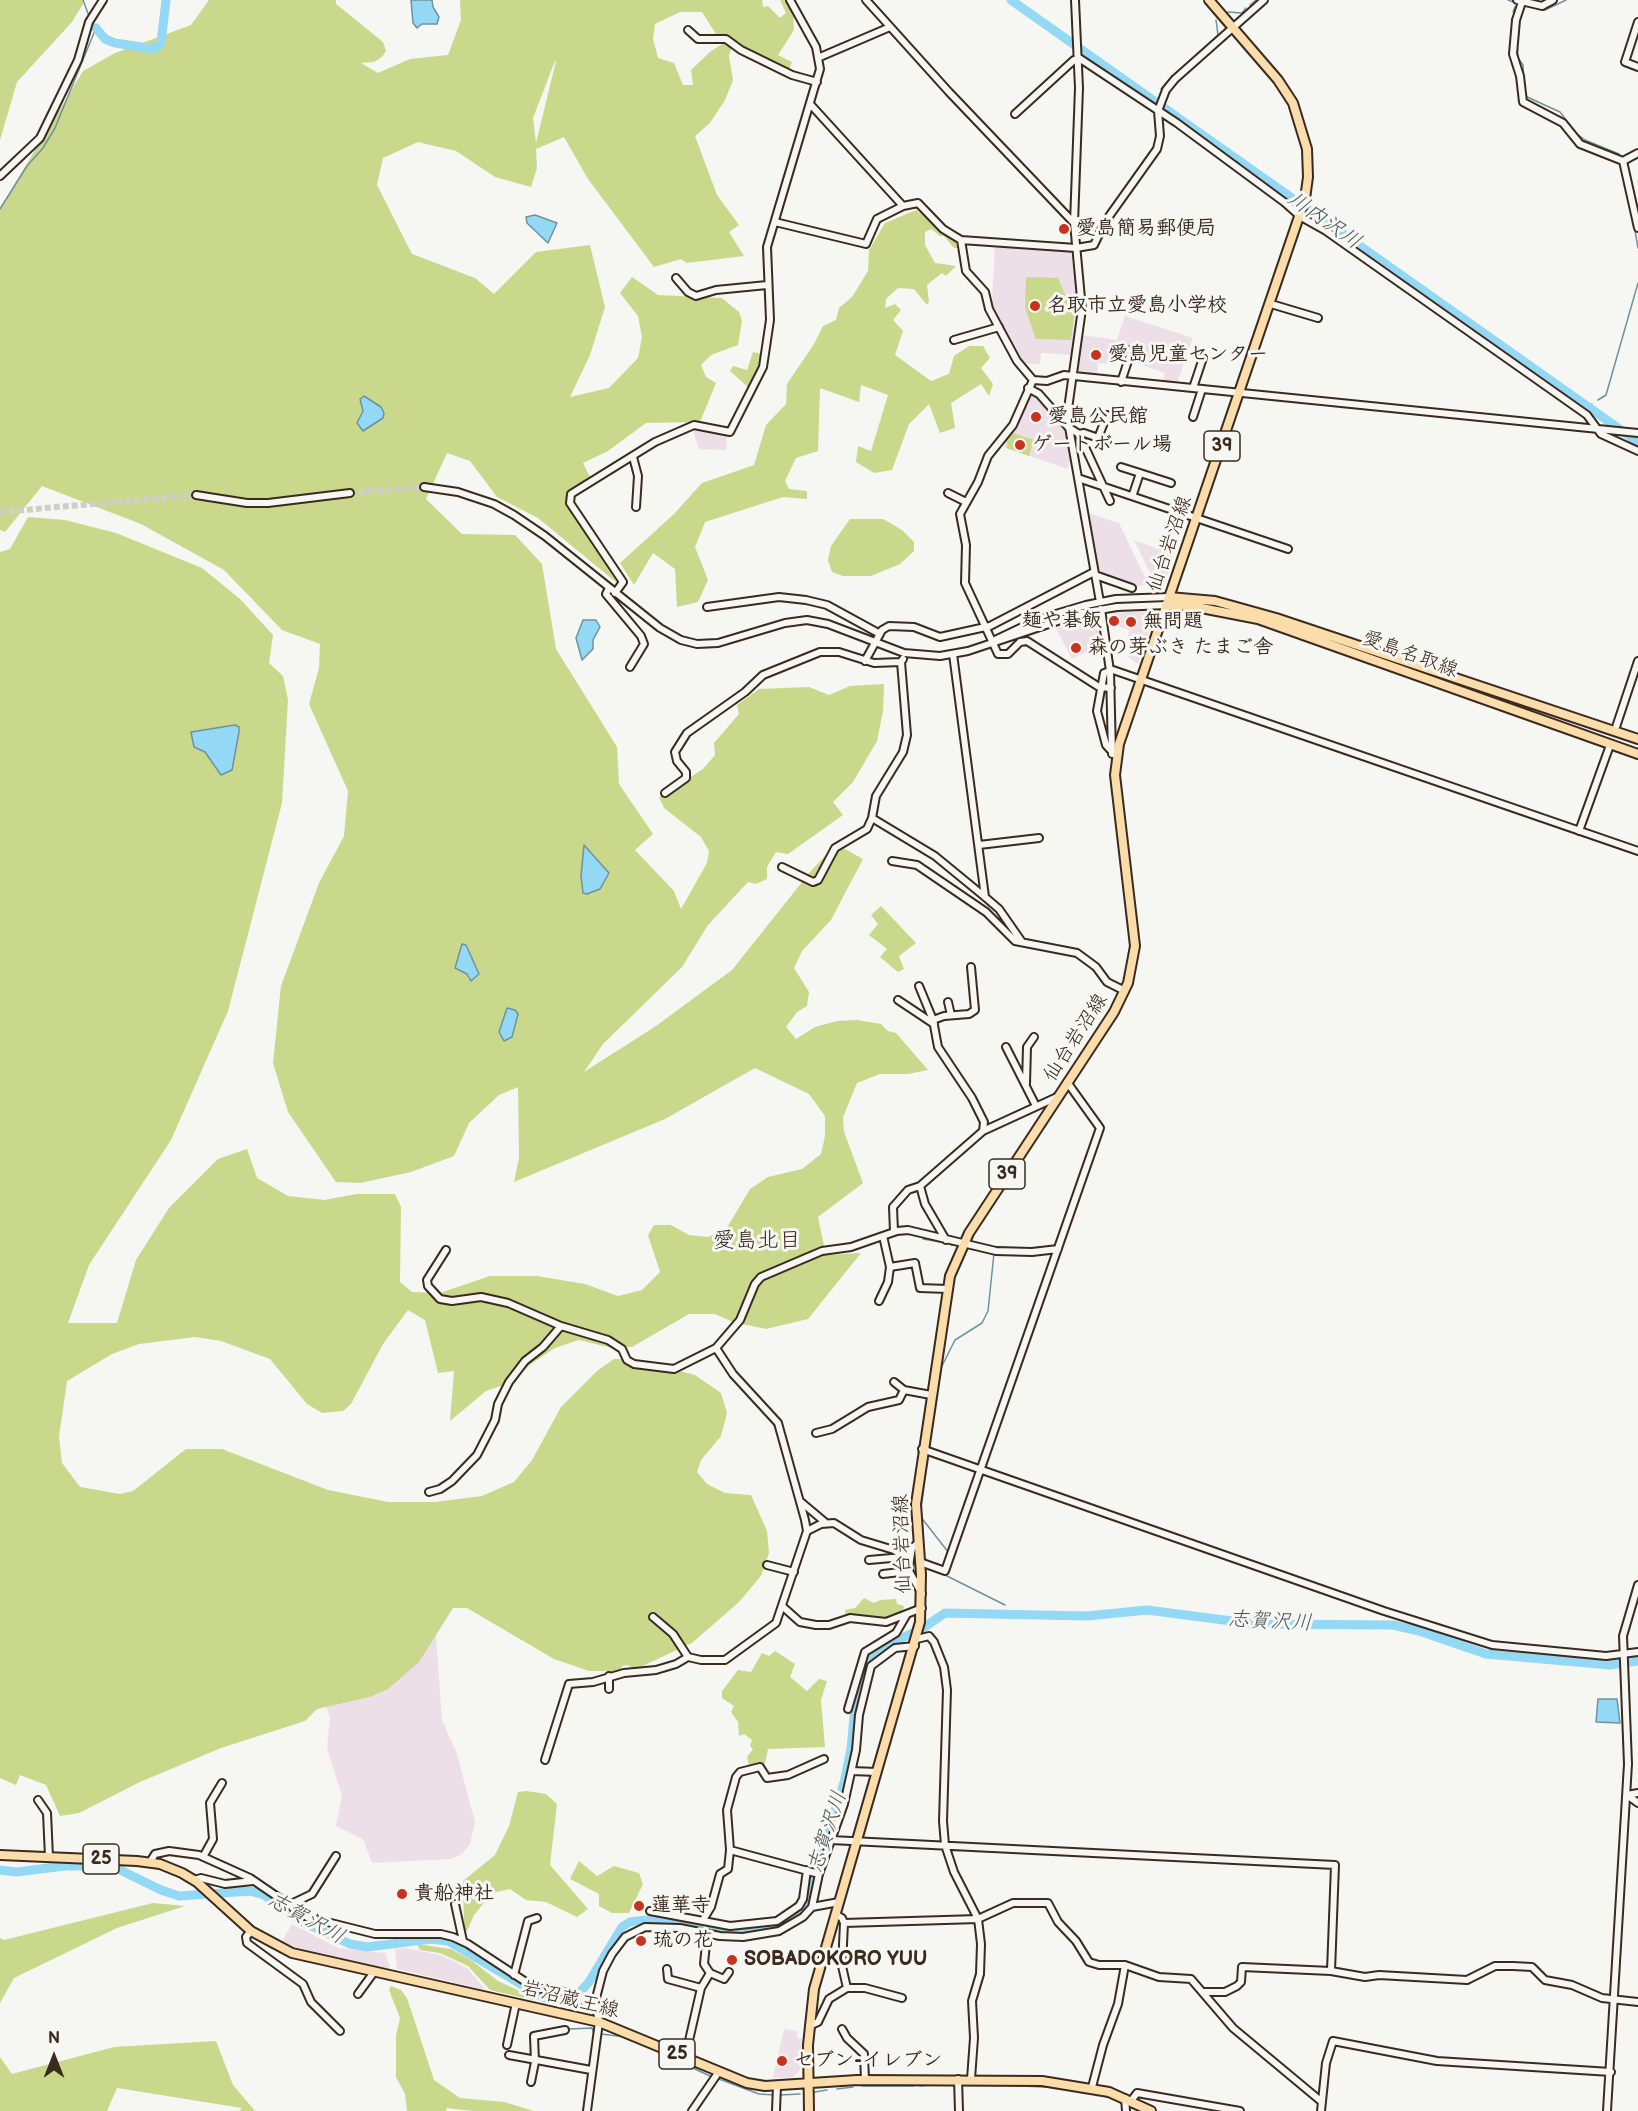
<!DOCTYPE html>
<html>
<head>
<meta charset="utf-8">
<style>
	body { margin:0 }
	#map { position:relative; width:1638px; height:2111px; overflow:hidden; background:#f6f6f2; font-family:"Balsamiq Sans",sans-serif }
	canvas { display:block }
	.north { position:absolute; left:24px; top:2027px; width:60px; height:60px; -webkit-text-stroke:4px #f6f6f2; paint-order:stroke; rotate:0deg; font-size:16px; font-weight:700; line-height:24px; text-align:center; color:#3b2a1e }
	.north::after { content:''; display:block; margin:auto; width:21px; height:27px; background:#3b2a1e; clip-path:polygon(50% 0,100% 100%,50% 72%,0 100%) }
</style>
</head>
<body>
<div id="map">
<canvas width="1638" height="2111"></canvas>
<div class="north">N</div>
</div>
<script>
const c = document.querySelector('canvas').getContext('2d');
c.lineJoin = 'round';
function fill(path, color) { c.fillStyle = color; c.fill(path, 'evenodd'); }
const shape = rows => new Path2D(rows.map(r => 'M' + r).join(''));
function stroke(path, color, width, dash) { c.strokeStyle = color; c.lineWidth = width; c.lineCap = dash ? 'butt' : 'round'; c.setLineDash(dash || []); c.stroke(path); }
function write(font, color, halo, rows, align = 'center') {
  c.font = font + ' "Balsamiq Sans","Klee One",sans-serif'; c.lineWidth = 6; c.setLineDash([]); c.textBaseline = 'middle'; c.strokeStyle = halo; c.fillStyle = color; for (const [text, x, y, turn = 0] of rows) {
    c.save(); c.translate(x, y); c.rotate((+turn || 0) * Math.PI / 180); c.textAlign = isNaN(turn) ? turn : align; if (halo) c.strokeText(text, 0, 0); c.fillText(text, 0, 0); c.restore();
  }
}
fill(shape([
	[995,246,1071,251,1077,291,1072,355,1041,353,1040,364,1020,363,992,304],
	[1125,316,1193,338,1177,383,1162,382,1165,373,1130,361,1134,347,1117,342,1110,364,1098,363,1097,376,1081,374,1077,371,1081,335,1117,340],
	[1035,393,1064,425,1070,461,1067,469,1002,446,1017,428,1030,396],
	[701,429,727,436,726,450,699,449,693,431],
	[1088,513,1119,523,1148,584,1136,587,1099,574],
	[1134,540,1174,555,1167,576,1155,583],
	[1146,611,1153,621,1138,664,1128,657,1132,643,1126,641,1130,630,1109,623,1109,621,1114,613],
	[1090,619,1097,622,1102,650,1092,649,1072,659,1056,628],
	[435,1622,442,1720,457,1754,475,1822,470,1844,462,1854,450,1859,372,1863,363,1839,336,1826,342,1796,327,1748,330,1717,323,1699],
	[292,1924,338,1948,385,1953,390,1967,387,1969,304,1951,282,1941],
	[405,1948,441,1955,467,1968,486,1990,397,1969,395,1949],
	[784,2029,797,2031,797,2038,802,2039,802,2066,794,2077,773,2078]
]), '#ecdfe8');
fill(shape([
	[0,0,83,0,83,4,72,22,17,82,0,140],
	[209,0,336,0,336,4,383,42,386,51,382,57,374,62,361,63,378,73,410,59,448,55,461,20,460,0,762,0,763,7,768,6,780,18,786,13,780,0,788,0,793,9,794,30,778,55,792,62,789,70,741,47,725,34,716,34,702,12,680,12,655,24,653,39,658,58,674,63,683,85,693,85,691,70,711,51,726,42,732,46,729,56,733,80,725,100,710,123,695,136,717,195,739,225,729,232,744,256,687,263,681,259,654,267,588,179,564,137,536,149,537,168,531,187,495,177,456,151,418,142,383,158,377,185,412,254,475,278,494,294,536,252,590,245,605,307,590,355,570,397,609,388,638,358,642,337,638,316,620,293,632,277,658,295,722,298,739,312,742,321,738,345,711,355,701,365,706,377,716,383,700,422,646,423,608,451,583,463,591,479,566,493,568,505,617,583,538,518,497,497,470,461,447,453,426,499,462,534,515,535,542,564,556,649,617,747,619,784,653,834,635,850,674,891,681,909,707,863,709,851,701,837,664,808,659,797,703,769,715,755,714,743,739,714,737,705,759,689,809,687,829,695,850,686,884,684,883,711,877,741,853,782,833,802,843,815,788,854,776,852,767,867,767,879,756,884,748,882,708,925,682,967,603,1044,584,1072,656,1026,732,970,810,872,836,844,863,859,831,920,802,951,794,968,809,992,807,1006,797,1012,786,1027,796,1039,815,1027,837,1021,857,1020,881,1024,888,1031,896,1033,928,1070,908,1074,880,1074,857,1083,843,1117,844,1132,863,1183,818,1217,826,1255,861,1253,808,1319,766,1329,733,1322,715,1314,689,1314,632,1347,608,1347,579,1340,555,1348,531,1364,510,1383,486,1391,450,1421,454,1371,438,1373,425,1320,408,1310,383,1344,351,1404,343,1411,322,1413,307,1404,270,1359,221,1341,195,1337,139,1344,112,1354,67,1381,59,1437,62,1463,80,1487,120,1494,133,1491,186,1449,222,1449,328,1490,388,1502,435,1502,482,1496,514,1482,532,1460,561,1407,597,1371,614,1359,632,1359,695,1375,721,1393,727,1413,721,1436,701,1460,697,1472,707,1484,725,1493,751,1495,767,1531,769,1553,761,1576,739,1602,692,1643,636,1669,627,1665,622,1666,621,1671,589,1671,554,1659,467,1608,453,1608,419,1662,388,1689,370,1697,317,1709,305,1721,221,1748,140,1782,79,1813,60,1816,46,1785,20,1775,16,1785,0,1778,0,552,10,549,28,517,65,520,116,533,202,568,240,599,273,635,269,663,283,676,288,700,282,803,228,1011,171,1140,89,1265,68,1323,117,1323,136,1260,169,1208,218,1159,247,1149,257,1178,288,1196,324,1200,357,1194,395,1194,401,1207,400,1282,412,1292,440,1293,490,1276,537,1276,585,1284,618,1296,642,1290,660,1272,648,1235,654,1225,671,1225,689,1235,707,1237,725,1231,750,1189,768,1177,802,1169,821,1154,825,1136,825,1116,809,1094,755,1068,665,1119,514,1182,519,1158,518,1087,499,1095,469,1123,454,1156,411,1172,360,1183,336,1182,288,1112,273,1063,281,986,319,883,344,836,348,791,309,704,319,668,320,644,282,630,224,570,141,524,42,486,5,532,0,530,0,208,83,71,115,53,191,25],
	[555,61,556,61,536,143,533,118],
	[916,210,954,240,958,248,954,248,944,236,940,236,931,229,925,232,925,245,935,263,956,266,946,276,942,273,927,285,929,301,927,305,914,289,898,288,886,299,885,308,895,304,901,310,893,320,903,331,895,355,931,381,949,374,954,356,969,346,983,346,990,358,981,368,993,384,989,396,981,384,951,403,955,428,940,433,929,404,909,424,892,470,874,473,856,462,858,446,871,451,888,395,861,385,859,402,820,388,818,451,796,458,785,481,789,489,807,491,807,499,783,497,705,522,695,547,708,580,698,602,677,607,675,569,653,553,634,585,620,563,674,514,702,483,754,465,766,425,786,404,787,384,814,344,823,326,836,320,839,308,852,297,868,271,869,250,885,223],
	[1026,277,1058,278,1067,299,1067,306,1073,307,1075,310,1071,340,1036,339,1025,308],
	[753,352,764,354,762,365,748,387,730,371,733,366,747,370],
	[1013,433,1034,440,1029,456,1006,448,1008,443,1005,442],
	[850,519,883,519,902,530,914,542,914,551,900,564,871,576,843,576,832,572,828,560,831,546],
	[881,906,916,943,899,956,904,969,898,972,880,957,887,949,869,935,878,924,871,915],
	[864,1598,874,1603,880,1600,896,1599,897,1604,904,1606,903,1611,886,1620,862,1616,846,1617,845,1610,855,1608],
	[775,1651,795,1664,790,1677,807,1691,819,1679,827,1681,821,1700,825,1747,768,1749,765,1764,749,1765,747,1757,753,1749,750,1746,752,1740,744,1734,739,1736,738,1722,731,1712,734,1706,722,1698,722,1691,738,1670,751,1672,762,1653,769,1656],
	[526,1791,546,1794,557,1804,550,1865,588,1909,577,1917,546,1902,526,1900,510,1889,492,1893,474,1915,467,1931,464,1930,463,1881,495,1855,509,1826,518,1792],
	[579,1861,597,1876,614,1866,639,1873,643,1884,629,1913,612,1913,599,1906,599,1894,570,1879],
	[153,1903,185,1906,117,1928,14,1978,0,2003,0,1938,4,1940],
	[417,1944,451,1949,471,1960,498,1981,533,1997,533,2000,490,1990,468,1966,440,1953,420,1950],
	[391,1986,401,1990,407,1998,434,2080,460,2098,504,2102,534,2111,473,2111,447,2108,446,2111,407,2111,405,2094,396,2077,396,2036,400,2018,389,1990],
	[216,2041,233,2085,255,2111,239,2111,242,2108,117,2088,107,2111,0,2111,0,2057,12,2074,114,2047]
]), '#cad88c');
const water = shape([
	[411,0,432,0,433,7,439,17,437,24,422,24,417,28,413,23,411,0],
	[535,215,557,223,548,243,527,223,526,217,535,215],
	[364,396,381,407,384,413,383,418,363,431,357,423,363,411,360,399,364,396],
	[583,620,596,620,600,627,593,640,593,649,582,660,576,638,583,620],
	[235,725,239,727,239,732,232,770,221,775,205,752,194,747,191,732,235,725],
	[584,845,609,873,600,889,587,894,583,893,581,876,584,845],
	[462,944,466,945,479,974,471,981,467,974,455,968,462,944],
	[507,1008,515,1010,518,1014,512,1037,504,1041,499,1032,507,1008],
	[1598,1699,1617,1699,1620,1723,1596,1722,1598,1699]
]);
fill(water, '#93d8f4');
stroke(water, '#70929e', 1.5);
stroke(shape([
	[83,0,89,16],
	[1508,0,1516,3],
	[1250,5,1256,0],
	[1526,6,1545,10,1566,0],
	[1228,12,1242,13,1246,8],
	[1513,12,1515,7],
	[1518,25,1521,14],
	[1517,42,1518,58,1523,65,1524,83],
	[1174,75,1218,35,1216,20],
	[1161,89,1172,76],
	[1525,96,1560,112,1576,133,1585,140,1619,154],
	[1156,102,1157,99],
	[0,209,27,166,43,148,55,128,96,28,93,23],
	[1632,213,1638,248],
	[1598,400,1606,395,1638,283],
	[1588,408,1592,404],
	[923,1239,946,1243],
	[951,1245,955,1245],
	[967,1248,978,1250],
	[942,1366,955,1340,982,1323,988,1311,994,1253],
	[929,1448,940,1374],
	[928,1454,920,1516,949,1553],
	[945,1575,1005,1605],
	[1005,1614,1006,1611],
	[569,2029,592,2028,594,2034],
	[601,2034,626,2037],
	[644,2045,712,2077],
	[719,2079,759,2094,775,2095],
	[962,2084,979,2084],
	[933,2085,954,2085],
	[1002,2085,1063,2088],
	[862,2086,914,2086],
	[920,2086,929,2085],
	[837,2089,853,2087],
	[815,2092,827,2090],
	[1094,2093,1118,2100],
	[780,2095,800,2094],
	[1133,2107,1140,2111]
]), '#70929e', 1.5);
stroke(shape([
	[1011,0,1638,442],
	[96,28,105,39,115,43,154,49,161,43,166,0],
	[0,1870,17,1872,64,1866,92,1866,118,1869,161,1890,179,1896,250,1891,264,1895,303,1922,350,1944,367,1947,431,1939,448,1941,544,1998,574,1999,589,1982,622,1927,630,1922,646,1920,685,1922,744,1932,782,1924,802,1910,844,1783,851,1749,855,1707,866,1662,871,1655,881,1648,923,1628,945,1613,1087,1616,1147,1610,1255,1624,1393,1625,1419,1631,1486,1654,1610,1665,1638,1661]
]), '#93d8f4', 9);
stroke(shape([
	[350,493,424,487],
	[0,512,196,495]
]), '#d1cdc8', 6, [6, 3]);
const minor = shape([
	[866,0,949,92,1074,223],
	[1075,0,1079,88,1074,223,1082,309,1067,416,1100,602],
	[1517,0,1542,6,1553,0],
	[1522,2,1516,20,1513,54,1520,76,1523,102,1563,123,1580,144,1623,161,1638,228],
	[1638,22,1625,62,1638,67],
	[688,30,698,39,726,39,741,50,792,75,817,82],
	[820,57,890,27],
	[1079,58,1177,123,1284,202,1301,217,1326,231,1587,415,1601,434,1638,451],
	[811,105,903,206],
	[1015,114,1074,60,1079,61],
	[1623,161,1638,153],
	[0,176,40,138,78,60,89,22,103,0],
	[775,222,866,244,877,219,903,206,918,203,943,229,961,240,1076,248,1094,245,1105,222,1157,149,1160,136,1158,111,1166,90,1175,79,1264,0],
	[961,240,966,271,985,292,989,309,1017,361,1033,380,1047,381,1064,375,1638,433],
	[676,278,688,292,696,296,716,290,767,285],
	[1271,304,1318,318],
	[954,340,999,327],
	[1033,380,1013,425,988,456,978,482,960,514,966,545,965,583,998,654,1008,654,1020,642,1027,641,1099,687,1111,688],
	[1121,382,1132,349],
	[1028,388,1039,394,1068,427,1079,434,1084,433,1107,441],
	[1193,388,1203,358],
	[1193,417,1202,389],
	[1079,434,1110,501],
	[1098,438,1107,415],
	[633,457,638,476,636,507],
	[1121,467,1140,473,1133,494],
	[1140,473,1171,483],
	[1078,478,1288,549],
	[424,487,458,492,494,504,514,515,545,536,660,628,681,640,697,644,718,643,785,623,807,620,828,624,904,653,940,656,968,651,1082,613,1117,607,1167,605],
	[948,493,966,502],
	[196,495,247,503,268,503,350,493],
	[1095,575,1132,588],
	[609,588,606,594,641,636,644,644,630,667],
	[615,593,623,582,570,503,571,494,655,442,694,425,730,432,763,367,770,320,767,247,820,69,816,47,790,0],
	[707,607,779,597,806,600,827,605,880,634],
	[1101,609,1110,671,1112,754],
	[995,640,1039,619,1086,605,1116,599,1169,597],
	[953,654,985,897],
	[865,661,882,630,889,626,914,627,940,637,990,626,1094,572],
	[1616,727,1638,661],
	[1117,757,1106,745,1097,711,1104,673,1113,670,1638,851],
	[665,793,686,778,686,772,677,761,675,752,687,733,745,692,763,675,820,652,839,652,874,663,901,662],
	[872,818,935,856,985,897,999,909,1022,942],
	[1579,831,1609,748],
	[979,845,1039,838],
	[892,861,917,865,986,912,1015,941,1077,953,1096,967,1107,982,1125,991],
	[782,867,813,882,818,880,835,848,867,829,872,818,876,796,903,752,907,735,901,662,903,659],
	[971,967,975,1010,969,1014,944,1016,933,1020,938,1047,972,1098,984,1122,983,1131],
	[919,986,933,1020],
	[898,1000,934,1024],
	[948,1002,951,1015],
	[1006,1047,1036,1106],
	[1026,1084,1027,1047,1034,1037],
	[894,1232,893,1207,908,1190,920,1186],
	[883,1236,890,1267,915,1263,920,1288,948,1289],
	[946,1240,925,1204,920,1186,983,1131,1057,1097],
	[446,1250,427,1280,428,1286,440,1299,452,1301,481,1297,508,1303,561,1326,608,1340,622,1349,627,1360,634,1364,674,1369,716,1348,740,1320,755,1284,761,1277,822,1251,851,1247,897,1231,908,1230,996,1251,1032,1252,1058,1249],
	[879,1301,888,1282,890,1267],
	[894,1382,904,1390,931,1395],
	[816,1433,832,1429,868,1407,899,1400,904,1390],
	[922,1449,1384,1611,1492,1645,1606,1656,1638,1652],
	[429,1492,440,1489,452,1481,477,1455,495,1420,498,1404,509,1382,525,1361,543,1347,561,1326],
	[801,1502,826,1523],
	[807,1531,821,1524,834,1523,861,1540,894,1550,910,1560,909,1571,922,1594],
	[869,1560,903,1557],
	[910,1560,912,1548,917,1544],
	[920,1562,945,1571,1100,1128,1067,1082],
	[767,1565,794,1572],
	[883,1574,909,1571],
	[782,1606,800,1622,816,1625,829,1625,850,1618,886,1622,922,1608],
	[653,1617,673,1634,688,1657],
	[917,1639,929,1636,934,1642,944,1667,947,1690,943,1821,945,1845,954,1872,978,1919,981,1944,980,1974,972,2001,974,2038,971,2079],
	[609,1676,609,1689],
	[848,1709,865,1652,896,1633,907,1614],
	[545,1760,569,1684,593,1682,624,1673,656,1670,676,1664,688,1657,701,1660,725,1660,776,1623,807,1531,805,1520,778,1423,733,1374,716,1348],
	[852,1771,877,1772],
	[1627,1795,1638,1803],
	[1627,1795,1638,1793],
	[38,1800,47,1813,49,1857],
	[831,1840,1335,1865,1331,1971],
	[203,1857,213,1839,210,1803,222,1783],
	[150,1862,155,1854,169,1851,199,1855,250,1878,307,1917,375,1934,441,1934,453,1937,468,1944,535,1988,571,1993,583,2001,595,2002],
	[819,1874,730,1850,727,1810,736,1777,740,1772,760,1767,767,1778,788,1775,824,1759],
	[194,1880,201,1878,225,1884,253,1881],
	[455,1904,463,1941],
	[289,1905,312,1894,336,1856],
	[812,1907,839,1902],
	[650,1911,730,1926,777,1921,799,1906,803,1899,807,1870],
	[835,1914,842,1918,844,1923,978,1919,1013,1903,1048,1903,1058,1922,1076,1941,1089,1962,1099,1965,1125,1965,1159,1977,1191,1979,1233,2028,1322,2102],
	[703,1920,711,1907,720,1874,728,1869,730,1850],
	[844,1923,842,1966,847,1988],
	[251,1931,246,1937,247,1943,303,1984,311,2002,340,2031],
	[667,1969,668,1979,701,1988],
	[710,1973,724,1979,729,1972],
	[514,1975,528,1921,537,1918],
	[1203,1992,1225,1992,1237,1986,1241,1982,1242,1967,1331,1971,1365,1977,1379,1975,1467,1980,1495,1966,1513,1966,1532,1967,1545,1980,1572,1985,1602,1998,1638,2002],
	[358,1994,374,1972],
	[809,2026,818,2022,829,1999,847,1988,865,1988,902,1998],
	[842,2029,847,2038,864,2054,865,2080],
	[507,2045,516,2003],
	[509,2055,591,2070],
	[685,2058,701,1988,710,1973,704,1964,707,1933],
	[958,2079,959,2111],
	[531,2082,535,2062,534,2036,565,2030],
	[1092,2087,1103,2045,1118,2004,1125,1965],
	[1125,2098,1126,2111],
	[1131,2101,1137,2093,1240,2111],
	[587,2111,599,2022,595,2002,603,1971,612,1954,625,1937,645,1927,680,1928,720,1936,743,1937,779,1931,803,1917,812,1907,819,1874,844,1804,856,1750,859,1715,871,1666,895,1648,915,1646],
	[692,2111,718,2073],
	[776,2111,777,2085],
	[1321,2111,1326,2063,1333,2041,1437,2061,1611,2072],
	[1607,2111,1628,1764,1623,1636,1638,1585]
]);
const major = shape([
	[1169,597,1215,601,1276,618,1638,739],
	[1167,605,1191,606,1258,619,1638,754],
	[0,1855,137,1861,160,1864,182,1873,197,1882,251,1931,292,1953,599,2022,747,2083,765,2086,857,2080,1042,2081,1109,2092,1151,2111],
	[809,2111,808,2045,814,1989,920,1622,921,1575,916,1504,950,1276,969,1233,1114,1012,1128,983,1135,946,1115,775,1119,744,1305,199,1308,177,1307,149,1293,103,1278,80,1209,0]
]);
stroke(minor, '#3b2a1e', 10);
stroke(major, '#3b2a1e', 12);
stroke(minor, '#f6f6f2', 6);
stroke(major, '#faddab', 8);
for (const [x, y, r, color] of [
	[1064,229,6,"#c8321e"],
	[1035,306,6,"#c8321e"],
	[1096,355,6,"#c8321e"],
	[1036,417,6,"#c8321e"],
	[1020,445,6,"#c8321e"],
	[1114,621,6,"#c8321e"],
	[1131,622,6,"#c8321e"],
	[1076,648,6,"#c8321e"],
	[402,1894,6,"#c8321e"],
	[639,1906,6,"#c8321e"],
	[641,1941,6,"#c8321e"],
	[732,1960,6,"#c8321e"],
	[782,2061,6,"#c8321e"]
]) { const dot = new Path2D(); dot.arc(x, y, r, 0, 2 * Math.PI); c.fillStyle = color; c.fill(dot); stroke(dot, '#f6f6f2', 2); }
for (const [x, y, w] of [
	[1222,446,36],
	[1007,1174,36],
	[101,1859,36],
	[677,2054,36]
]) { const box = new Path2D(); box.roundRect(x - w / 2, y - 15, w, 30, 4.5); c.fillStyle = '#f6f6f2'; c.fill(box); stroke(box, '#3b2a1e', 1.5); }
write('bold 18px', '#3b2a1e', null, [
	["39",1222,446],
	["39",1007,1174],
	["25",101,1859],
	["25",677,2054]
]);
write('bold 20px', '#3b2a1e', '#f6f6f2', [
	["愛島簡易郵便局",1076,229],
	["名取市立愛島小学校",1047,306],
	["愛島児童センター",1108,355],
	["愛島公民館",1048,417],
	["ゲートボール場",1032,445],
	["麺や碁飯",1102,621,"right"],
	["無問題",1143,622],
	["森の芽ぶき たまご舎",1088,648],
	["貴船神社",414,1894],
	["蓮華寺",651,1906],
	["琉の花",653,1941],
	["SOBADOKORO YUU",744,1960],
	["セブン-イレブン",794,2061]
], 'left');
write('20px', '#3b2a1e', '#f6f6f2', [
	["仙台岩沼線",1170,544,-71],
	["愛島名取線",1410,655,20],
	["仙台岩沼線",1076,1038,-57],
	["仙台岩沼線",903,1544,-92],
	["岩沼蔵王線",570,2000,14]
]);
write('italic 21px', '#515654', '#f6f6f2', [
	["川内沢川",1324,221,35],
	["志賀沢川",1270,1622,3],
	["志賀沢川",828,1832,-72],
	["志賀沢川",306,1919,29]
]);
write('22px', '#3b2a1e', '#f6f6f2', [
	["愛島北目",757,1241]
]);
</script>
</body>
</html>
